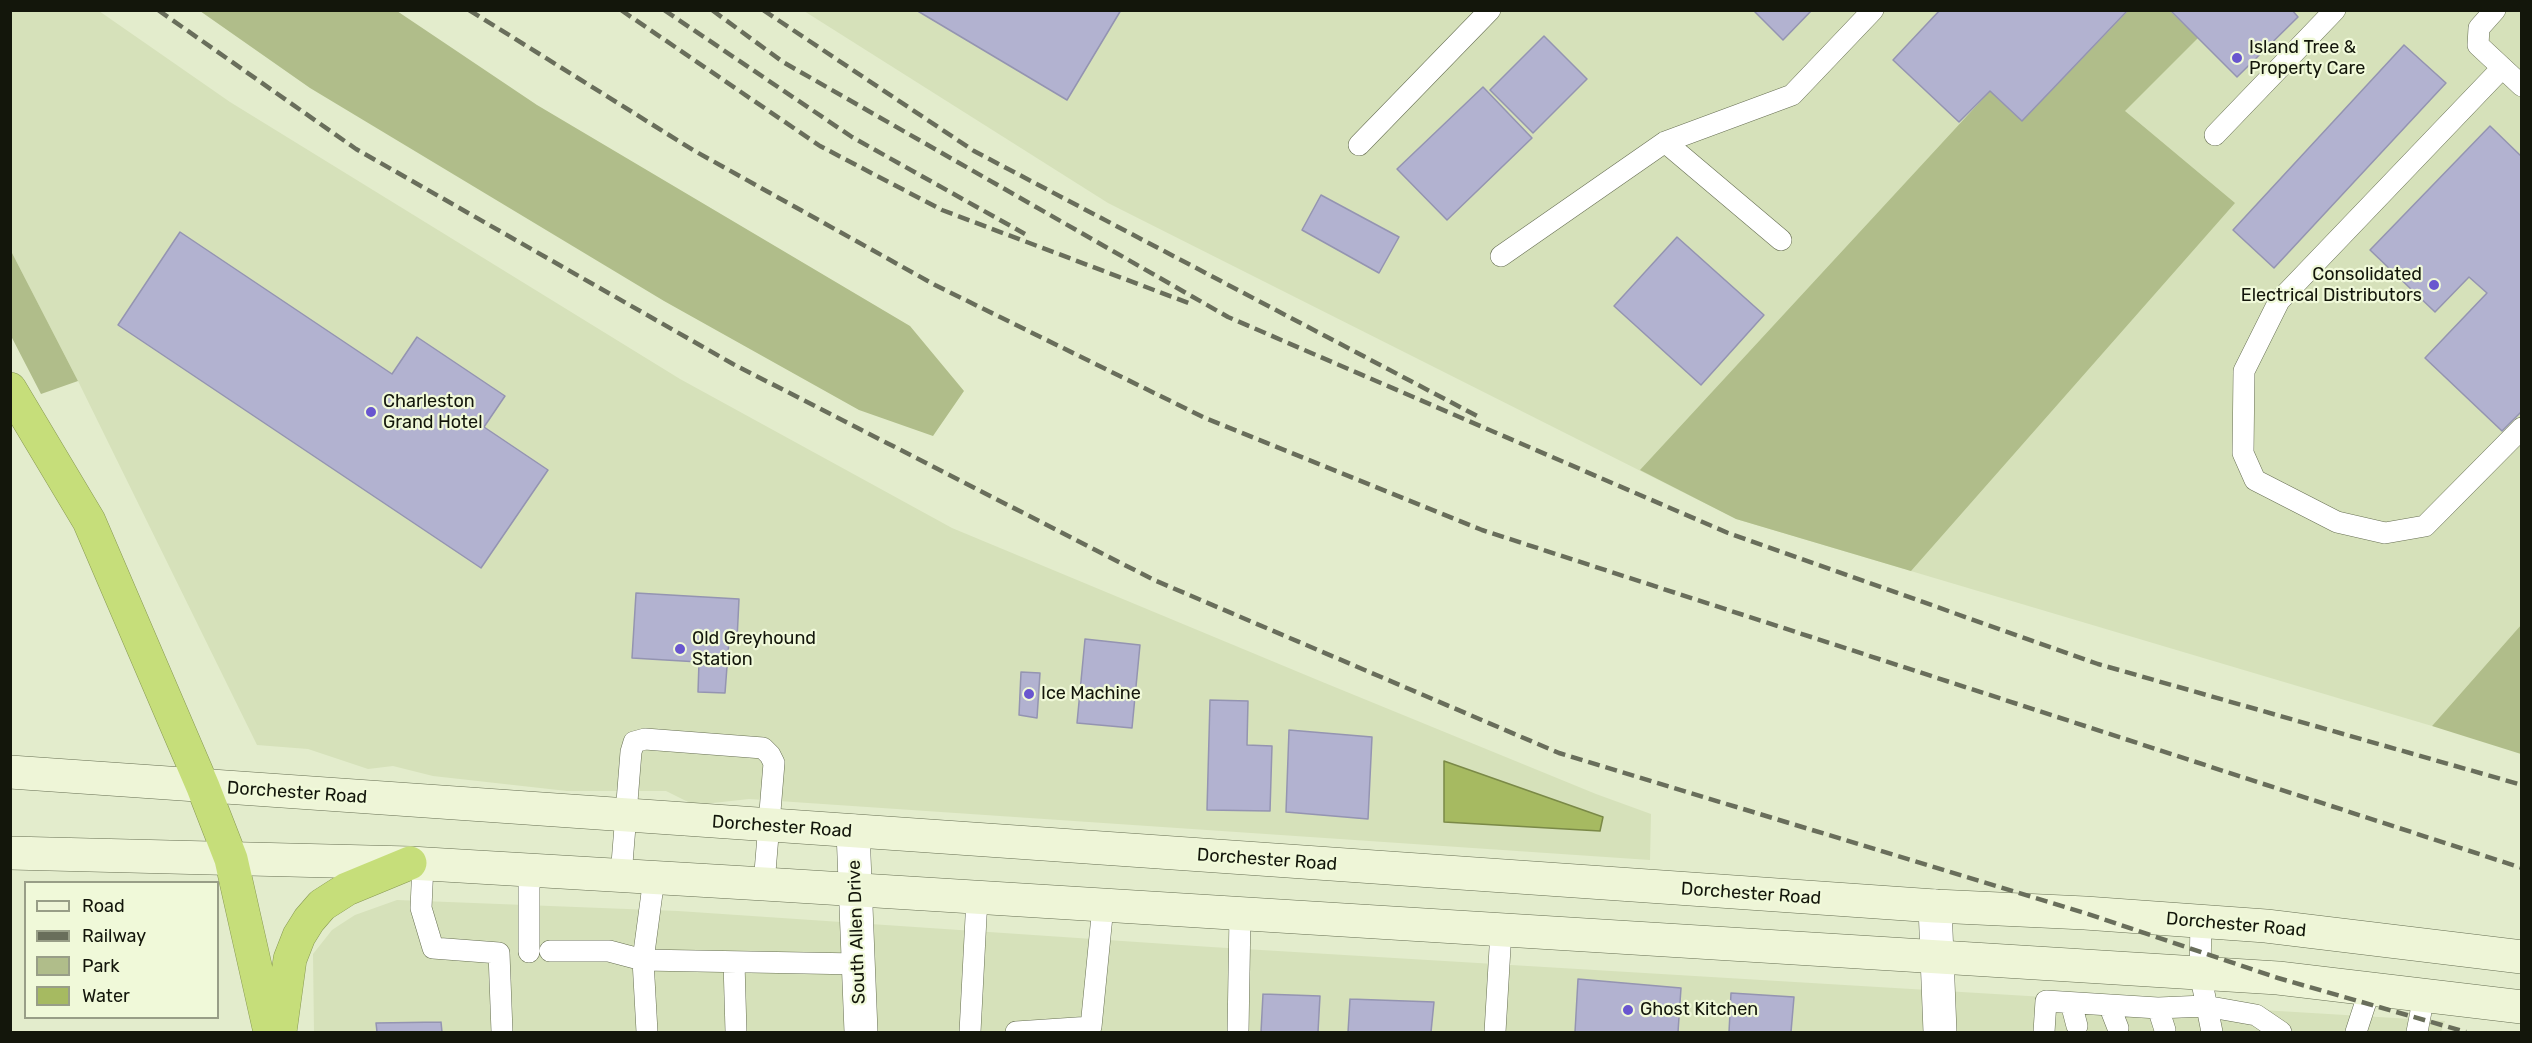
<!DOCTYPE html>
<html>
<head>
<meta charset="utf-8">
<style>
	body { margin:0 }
	#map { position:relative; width:2532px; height:1043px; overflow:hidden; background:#e3eccc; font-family:Rubik,sans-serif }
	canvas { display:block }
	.frame { position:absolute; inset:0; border:12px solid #13160b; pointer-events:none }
	.legend { position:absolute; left:24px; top:881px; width:195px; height:138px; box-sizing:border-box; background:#f0f9d9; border:2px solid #989e87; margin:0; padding:8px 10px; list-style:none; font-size:18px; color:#13160b }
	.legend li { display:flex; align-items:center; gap:12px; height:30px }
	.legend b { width:30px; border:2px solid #989e87 }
</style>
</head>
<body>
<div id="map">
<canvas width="2532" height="1043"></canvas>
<div class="frame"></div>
<ul class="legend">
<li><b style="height:8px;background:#eef5d7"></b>Road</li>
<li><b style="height:8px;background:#696e5b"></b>Railway</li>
<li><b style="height:16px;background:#b0bd8a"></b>Park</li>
<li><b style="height:16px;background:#a6ba61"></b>Water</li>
</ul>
</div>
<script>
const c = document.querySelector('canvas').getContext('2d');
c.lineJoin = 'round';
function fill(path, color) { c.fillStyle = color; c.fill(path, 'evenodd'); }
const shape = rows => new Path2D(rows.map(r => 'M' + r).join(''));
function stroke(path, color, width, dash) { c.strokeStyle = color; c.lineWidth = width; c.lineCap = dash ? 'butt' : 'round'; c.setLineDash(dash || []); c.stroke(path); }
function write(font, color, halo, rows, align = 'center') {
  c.font = font + ' Rubik,sans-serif'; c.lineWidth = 4.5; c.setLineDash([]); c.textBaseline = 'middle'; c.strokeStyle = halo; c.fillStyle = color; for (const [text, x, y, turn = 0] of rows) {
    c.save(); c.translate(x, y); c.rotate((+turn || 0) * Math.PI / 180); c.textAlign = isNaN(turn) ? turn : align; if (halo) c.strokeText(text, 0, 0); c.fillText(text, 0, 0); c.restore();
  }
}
fill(shape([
	[11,11,99,11,230,102,680,379,952,528,1320,681,1596,794,1651,814,1650,860,749,799,704,804,690,803,666,791,567,791,433,776,393,766,368,769,308,749,257,745,78,381,11,251],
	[804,11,2521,11,2521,625,2432,726,1736,519,1108,203],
	[397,900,678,911,1211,947,2445,1021,2441,1032,314,1032,313,954,332,930,341,924,355,915]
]), '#d6e1ba');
fill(shape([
	[200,11,397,11,537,105,910,326,964,391,933,436,859,410,664,301,310,88],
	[2128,11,2170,11,2198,38,2125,111,2235,203,1911,571,1736,519,1640,470,1990,91,2022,121],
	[11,251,78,381,41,394,11,336],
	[2521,625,2521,754,2432,726]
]), '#b0bd8a');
const water = shape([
	[1444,761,1603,817,1600,831,1444,822,1444,761]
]);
fill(water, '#a6ba61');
stroke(water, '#7a8947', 1.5);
const building = shape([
	[916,10,1121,10,1067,100,916,10],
	[1753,10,1812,10,1783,40,1753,10],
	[1940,10,2128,10,2022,121,1990,91,1959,122,1893,60,1940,10],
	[2170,10,2292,10,2298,17,2237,77,2170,10],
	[1544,36,1587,79,1533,133,1490,90,1544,36],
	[2404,45,2446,83,2274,268,2233,230,2404,45],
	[1483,87,1532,138,1447,220,1397,169,1483,87],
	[2490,126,2522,157,2522,411,2502,431,2425,358,2487,293,2469,277,2435,312,2370,250,2490,126],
	[1321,195,1399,237,1379,273,1302,230,1321,195],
	[180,232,392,374,417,337,505,396,484,427,548,470,481,568,118,325,180,232],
	[1677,237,1764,315,1701,385,1614,306,1677,237],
	[636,593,739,599,737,640,729,640,725,693,698,692,699,662,632,658,636,593],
	[1085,639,1140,645,1132,728,1077,723,1085,639],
	[1021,672,1040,673,1037,718,1019,715,1021,672],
	[1210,700,1248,701,1247,745,1272,746,1270,811,1207,810,1210,700],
	[1289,730,1372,737,1368,819,1286,812,1289,730],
	[1578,979,1681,988,1678,1032,1575,1032,1578,979],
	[1731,993,1794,997,1791,1032,1729,1032,1731,993],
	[1263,994,1320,996,1318,1032,1261,1032,1263,994],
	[1350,999,1434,1002,1431,1032,1348,1032,1350,999],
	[441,1022,442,1032,377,1032,376,1023,441,1022]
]);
fill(building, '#b2b2d0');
stroke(building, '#9494b1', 1.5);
const service = shape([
	[2495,10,2479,28,2478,45,2522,86],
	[2502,68,2279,301,2244,371,2243,453,2255,480,2337,522,2385,533,2425,526,2522,428],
	[2215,135,2335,10],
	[1665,142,1781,240],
	[1359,145,1490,10],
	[1501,256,1665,142,1792,95,1873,10],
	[423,864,421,908,433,948,499,953,502,1032],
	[529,871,529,952],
	[621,876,631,752,634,742,645,739,763,748,770,755,774,763,764,884],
	[2201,921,2200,973,2212,1032],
	[550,951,609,951,643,960,858,964],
	[734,962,736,1032],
	[2071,1003,2077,1026],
	[2109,1005,2118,1028],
	[2158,1008,2165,1030],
	[647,1032,643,960,654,878],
	[970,1032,977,898],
	[1016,1032,1091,1027,1103,906],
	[1238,1032,1240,915],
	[1495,1032,1501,931],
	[2044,1032,2046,1001,2158,1008,2205,1006,2256,1015,2281,1032],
	[2356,1032,2370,989],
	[2417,1032,2424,996]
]);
const minor = shape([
	[853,831,861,1032],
	[1935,906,1940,1032]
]);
const secondary = shape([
	[10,772,1935,906,2085,913,2266,926,2522,957],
	[10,853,410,863,764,884,2278,978,2522,1007]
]);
const motorway = shape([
	[10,389,89,521,203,787,231,859,270,1032],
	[280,1032,290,959,299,936,309,920,322,905,347,889,410,863]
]);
stroke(service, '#676f53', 22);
stroke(minor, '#676f53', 34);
stroke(secondary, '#676f53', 34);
stroke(motorway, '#879853', 34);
stroke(service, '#fff', 21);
stroke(minor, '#fff', 33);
stroke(secondary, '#eef5d7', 33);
stroke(motorway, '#c6de7a', 33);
stroke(shape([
	[158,10,356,149,733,364,1154,580,1559,753,2085,913,2278,978,2466,1032],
	[469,10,693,150,935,285,1205,418,1482,530,2522,868],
	[621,10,820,146,942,210,1191,304],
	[664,10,852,137,1025,234],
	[712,10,783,62,1228,317,1728,533,2098,664,2522,785],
	[763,10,974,151,1479,417]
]), '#696e5b', 4.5, [12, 6]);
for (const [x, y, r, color] of [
	[2237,58,6,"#6956cf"],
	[2434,285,6,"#6956cf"],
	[371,412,6,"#6956cf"],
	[680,649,6,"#6956cf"],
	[1029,694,6,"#6956cf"],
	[1628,1010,6,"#6956cf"]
]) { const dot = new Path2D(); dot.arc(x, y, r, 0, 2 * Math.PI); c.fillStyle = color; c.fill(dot); stroke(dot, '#f0f9d9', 2); }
write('18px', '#13160b', '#f0f9d9', [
	["Island Tree &",2249,48],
	["Property Care",2249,69],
	["Consolidated",2422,275,"right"],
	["Electrical Distributors",2422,296,"right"],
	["Charleston",383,402],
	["Grand Hotel",383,423],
	["Old Greyhound",692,639],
	["Station",692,660],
	["Ice Machine",1041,694],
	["Ghost Kitchen",1640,1010]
], 'left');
write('18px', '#13160b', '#f0f9d9', [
	["Dorchester Road",297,793,4],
	["Dorchester Road",782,827,4],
	["Dorchester Road",1267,860,4],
	["Dorchester Road",1751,894,4],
	["Dorchester Road",2236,925,5],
	["South Allen Drive",857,932,-92]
]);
</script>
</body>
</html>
